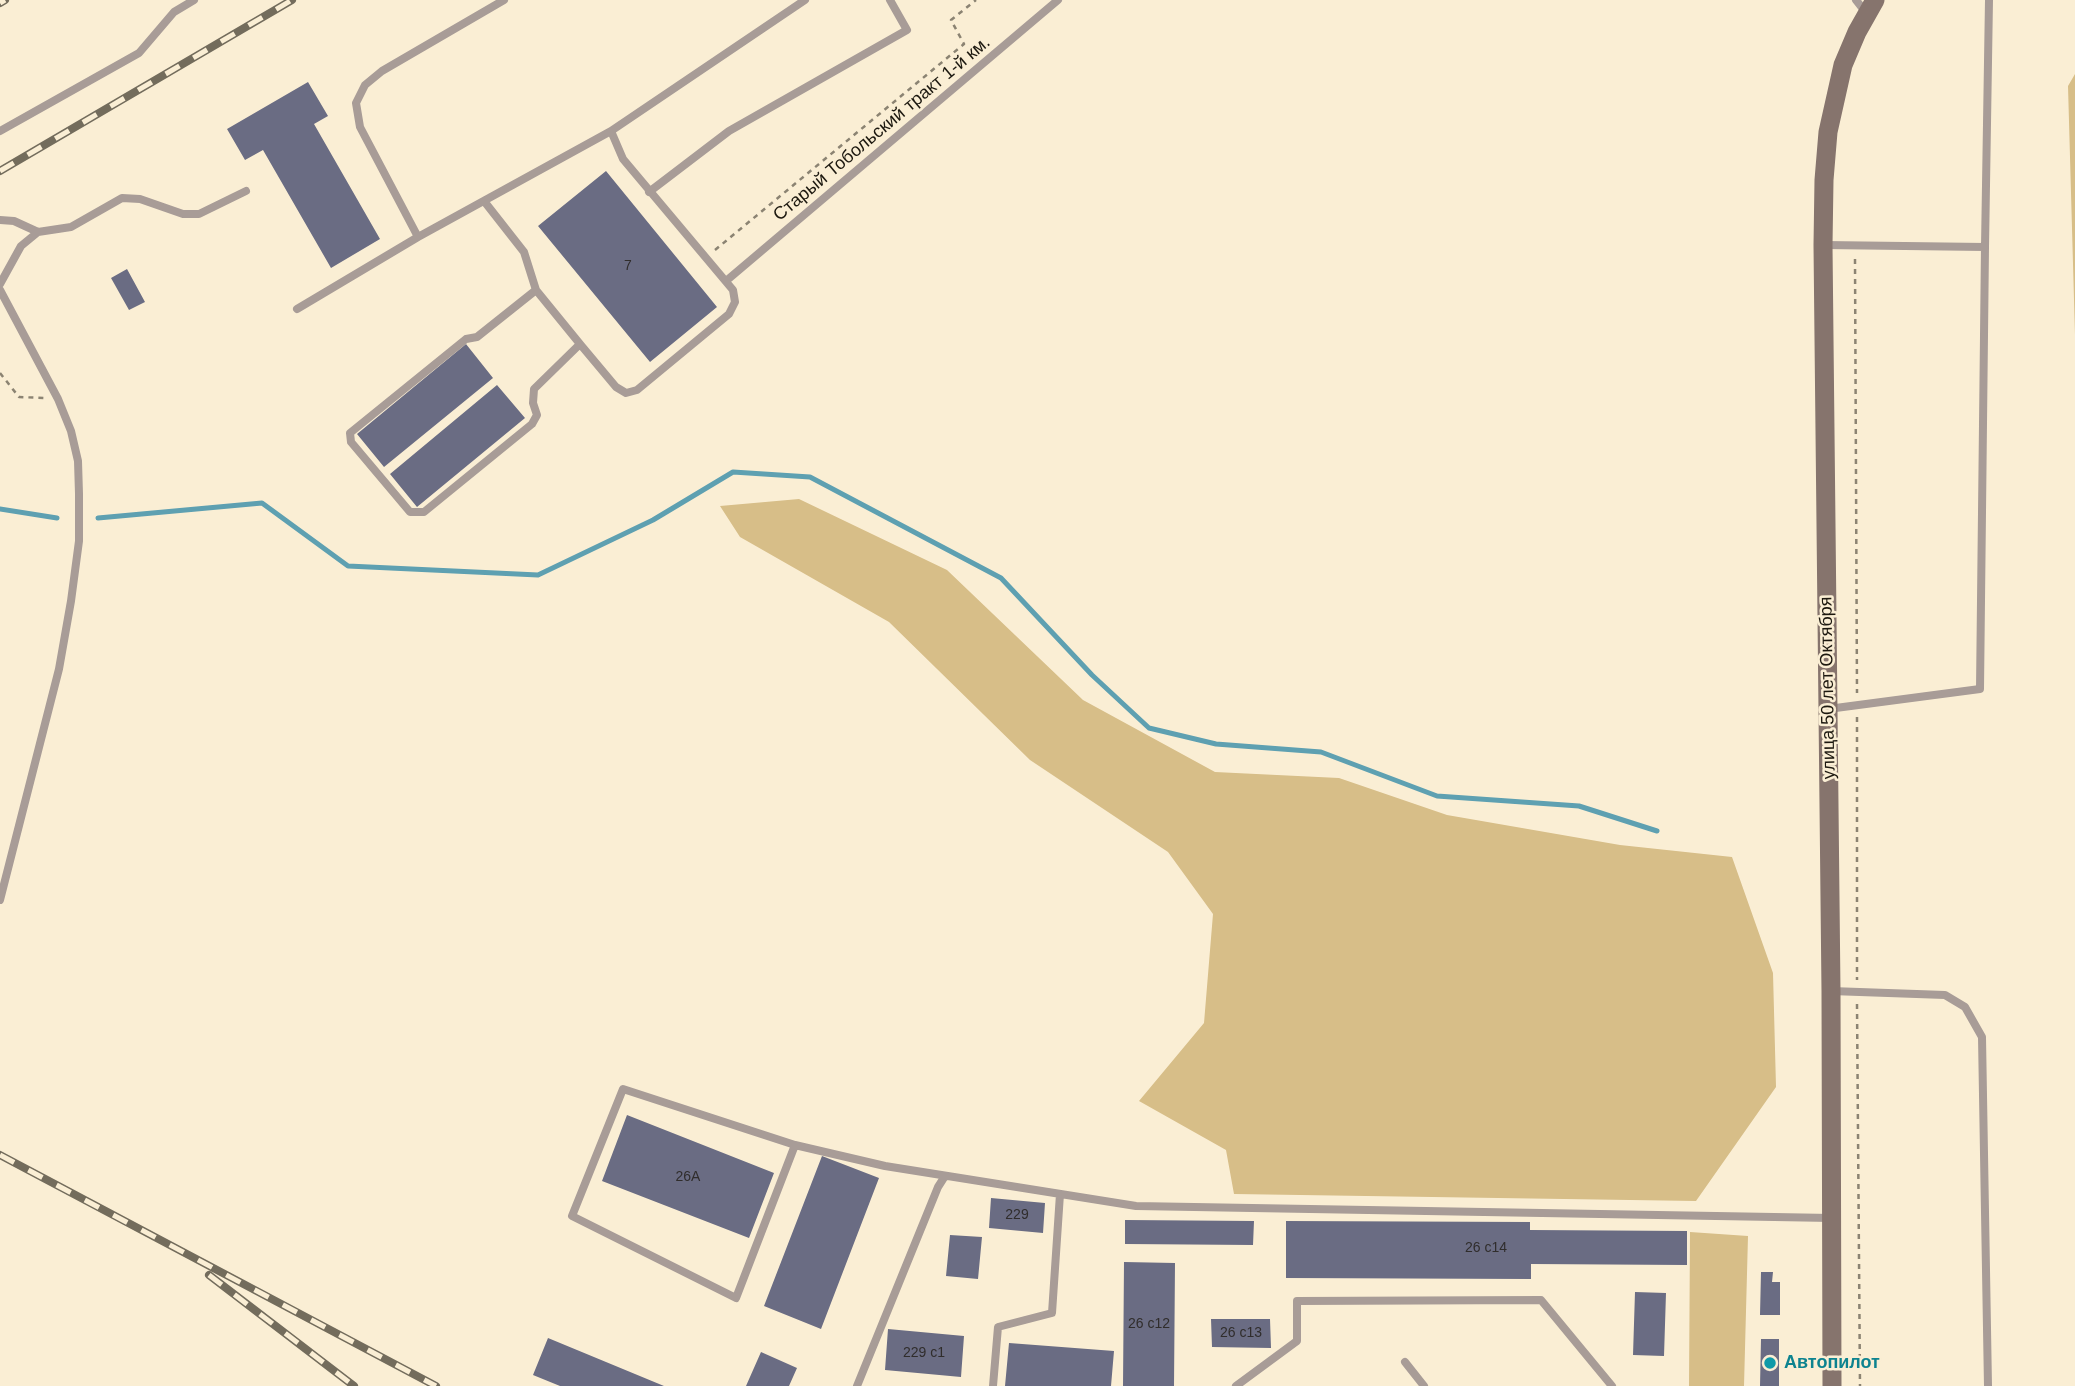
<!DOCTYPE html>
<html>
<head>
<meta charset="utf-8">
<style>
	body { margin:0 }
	canvas { display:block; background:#faeed4 }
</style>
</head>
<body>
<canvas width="2075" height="1386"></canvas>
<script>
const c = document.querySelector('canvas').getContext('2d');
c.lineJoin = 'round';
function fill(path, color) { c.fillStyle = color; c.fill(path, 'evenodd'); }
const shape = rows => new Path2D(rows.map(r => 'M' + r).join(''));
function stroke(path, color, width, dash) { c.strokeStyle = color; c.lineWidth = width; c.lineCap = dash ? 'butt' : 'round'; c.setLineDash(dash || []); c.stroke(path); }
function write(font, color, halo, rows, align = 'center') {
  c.font = font + ' Arial,sans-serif'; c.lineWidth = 5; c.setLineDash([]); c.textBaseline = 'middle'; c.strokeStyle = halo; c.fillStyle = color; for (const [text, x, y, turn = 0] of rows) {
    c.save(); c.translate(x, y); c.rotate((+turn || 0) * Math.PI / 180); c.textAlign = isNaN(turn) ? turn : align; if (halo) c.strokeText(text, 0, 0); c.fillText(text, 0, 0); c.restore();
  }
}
fill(shape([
	[2075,74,2075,335,2068,86],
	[799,499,947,570,1083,700,1215,772,1339,778,1447,815,1620,845,1732,857,1773,973,1776,1087,1696,1201,1234,1194,1226,1150,1139,1101,1204,1023,1213,914,1168,852,1030,760,889,622,740,537,720,506],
	[1690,1232,1748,1236,1744,1386,1689,1386]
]), '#d7be88');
stroke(shape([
	[0,509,57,518],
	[98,518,262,503,348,566,538,575,653,520,733,472,810,477,1001,578,1092,675,1149,728,1216,744,1321,752,1437,796,1579,806,1657,831]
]), '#5ea0b1', 5);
fill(shape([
	[308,82,328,116,314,124,380,239,331,268,263,150,245,160,227,129],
	[606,171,717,307,650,362,538,226],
	[127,269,145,302,129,310,111,278],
	[466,344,493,378,384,467,357,434],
	[497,385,525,418,417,507,390,474],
	[627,1115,774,1173,749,1238,602,1181],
	[822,1156,879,1178,821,1329,764,1306],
	[991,1198,1045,1203,1043,1233,989,1228],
	[1125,1220,1254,1221,1253,1245,1125,1244],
	[1286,1221,1530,1222,1530,1230,1687,1231,1687,1265,1531,1264,1531,1279,1286,1278],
	[950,1235,982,1237,978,1279,946,1276],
	[1124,1262,1175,1263,1174,1386,1123,1386],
	[1761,1272,1773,1272,1772,1282,1780,1282,1780,1315,1760,1315],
	[1635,1292,1666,1293,1664,1356,1633,1355],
	[1211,1319,1270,1319,1271,1348,1212,1347],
	[888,1329,964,1336,961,1377,885,1370],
	[548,1338,664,1386,560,1386,533,1375],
	[1761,1339,1779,1339,1779,1386,1760,1386],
	[1009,1343,1114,1351,1111,1386,1005,1386],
	[761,1352,797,1368,789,1386,746,1386]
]), '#6a6c83');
stroke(shape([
	[715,250,964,44,951,20,976,0],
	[1855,259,1857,693],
	[0,373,19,397,44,398],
	[1857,717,1857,980],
	[1857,1004,1860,1386]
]), '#8b8372', 2.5, [5, 5]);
stroke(shape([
	[1856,0,1867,14],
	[0,131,139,53,174,12,194,0],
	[649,192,729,131,907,30,890,0],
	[484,201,524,252,536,290],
	[0,220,14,221,38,232],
	[418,237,360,127,356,103,365,85,382,71,504,0],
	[1824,245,1985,247,1980,689,1828,709],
	[1985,247,1989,0],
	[726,281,1058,0],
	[0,284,21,246,38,232,71,227,122,198,140,199,183,214,199,214,246,191],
	[0,290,58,399,71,431,78,461,79,494,79,541,71,601,59,669,0,900],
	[297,309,418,237,611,131,805,0],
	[580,344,536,290,477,337,466,339,350,433,351,442,410,512,424,512,532,424,537,415,533,403,534,389,580,344,616,387,626,393,637,390,729,314,735,302,733,290,623,159,611,131],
	[1831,991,1945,995,1965,1007,1982,1037,1988,1386],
	[795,1145,736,1298,572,1216,623,1089,795,1145,885,1166,1136,1206,1832,1218],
	[1405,1362,1424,1386],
	[857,1386,938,1187,945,1176],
	[993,1386,998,1327,1052,1313,1060,1194],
	[1236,1386,1297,1341,1297,1301,1541,1300,1612,1386]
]), '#a89c97', 8);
stroke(shape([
	[1832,1386,1831,991,1823,245,1824,180,1828,132,1843,65,1857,32,1875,0]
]), '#86746d', 19);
const rail = shape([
	[0,3,5,0],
	[0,171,292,0],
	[0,1155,436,1386],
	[209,1275,354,1386]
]);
stroke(rail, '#736c5c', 8);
stroke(rail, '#faeed4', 5, [16]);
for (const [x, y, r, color] of [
	[1770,1363,7,"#0f9aa8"]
]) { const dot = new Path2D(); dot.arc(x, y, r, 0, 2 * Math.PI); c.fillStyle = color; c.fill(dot); stroke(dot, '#faeed4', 2.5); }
write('14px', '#302d2c', null, [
	["7",628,266],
	["26А",688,1177],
	["229",1017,1215],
	["26 с14",1486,1248],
	["26 с12",1149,1324],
	["26 с13",1241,1333],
	["229 с1",924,1353]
]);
write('18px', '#1c180f', '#faeed4', [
	["Старый Тобольский тракт 1-й км.",882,129,-40],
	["улица 50 лет Октября",1828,688,-91]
]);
write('bold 18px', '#0d838f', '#faeed4', [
	["Автопилот",1784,1363]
], 'left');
</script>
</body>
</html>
